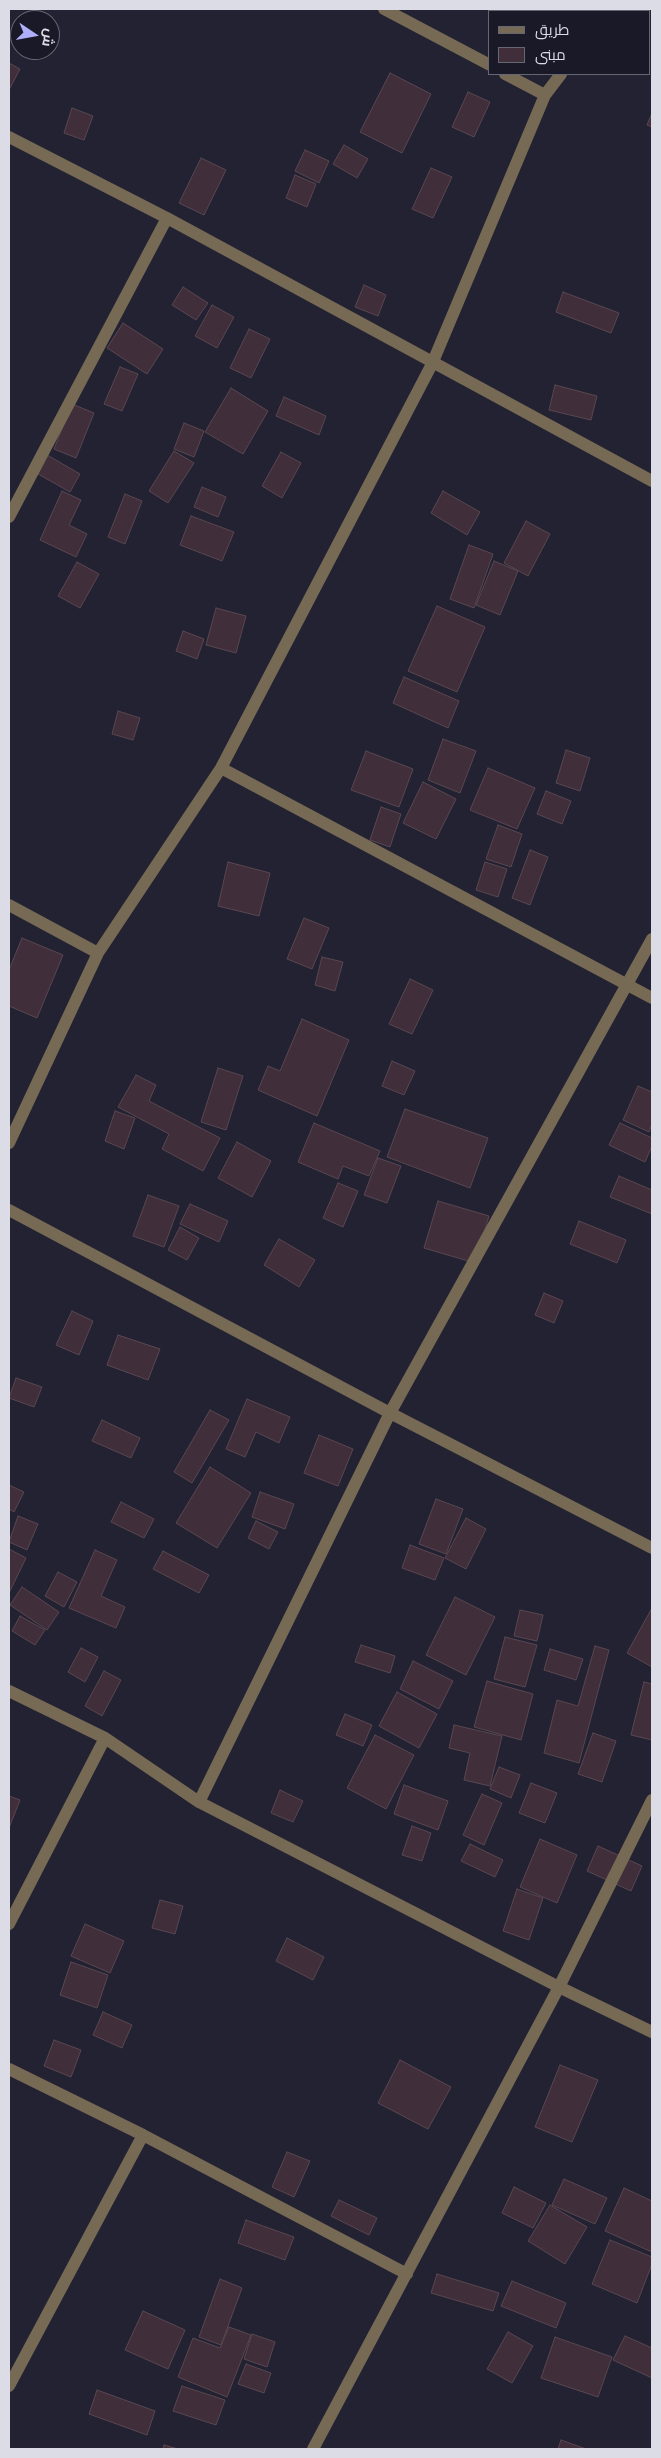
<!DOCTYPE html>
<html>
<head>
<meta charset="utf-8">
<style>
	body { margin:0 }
	#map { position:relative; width:661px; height:2458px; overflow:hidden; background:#232232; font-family:"Playfair Display",Cairo,serif }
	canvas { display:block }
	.frame { position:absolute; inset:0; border:10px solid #dcdce7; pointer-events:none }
	.legend { position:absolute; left:488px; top:10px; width:162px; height:65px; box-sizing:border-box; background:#191928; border:1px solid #676774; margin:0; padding:6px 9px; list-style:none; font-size:15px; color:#dcdce7 }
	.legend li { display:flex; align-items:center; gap:10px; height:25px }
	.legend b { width:25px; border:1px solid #676774 }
	.north { position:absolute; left:10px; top:10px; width:50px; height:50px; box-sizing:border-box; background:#191928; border:1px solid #676774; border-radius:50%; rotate:102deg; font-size:14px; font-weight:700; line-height:20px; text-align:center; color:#dcdce7 }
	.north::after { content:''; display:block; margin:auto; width:18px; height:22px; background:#aeaefa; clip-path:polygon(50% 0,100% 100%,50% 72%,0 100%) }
</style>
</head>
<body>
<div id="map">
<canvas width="661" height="2458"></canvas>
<div class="frame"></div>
<ul class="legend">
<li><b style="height:6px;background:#766a55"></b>طريق</li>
<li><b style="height:14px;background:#402f3a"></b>مبنى</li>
</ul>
<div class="north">ش</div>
</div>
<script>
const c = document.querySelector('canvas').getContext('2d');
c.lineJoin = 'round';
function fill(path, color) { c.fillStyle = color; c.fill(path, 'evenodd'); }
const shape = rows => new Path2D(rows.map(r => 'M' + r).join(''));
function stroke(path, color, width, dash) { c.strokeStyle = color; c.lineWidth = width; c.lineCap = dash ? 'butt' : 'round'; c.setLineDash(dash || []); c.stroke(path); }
const building = shape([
	[9,63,20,69,9,90,9,63],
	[390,73,431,94,402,153,360,132,390,73],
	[468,92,490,102,474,137,452,127,468,92],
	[72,108,93,116,84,140,64,133,72,108],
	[652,113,652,127,647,125,652,113],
	[344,145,368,159,357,178,333,164,344,145],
	[305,150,329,161,319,183,295,171,305,150],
	[201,158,226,170,204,215,179,203,201,158],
	[431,168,452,177,433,218,412,209,431,168],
	[295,175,316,184,307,207,286,198,295,175],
	[364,285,386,295,378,316,355,307,364,285],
	[183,287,208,303,196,320,172,305,183,287],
	[563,292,619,313,611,333,556,312,563,292],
	[212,305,234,317,217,348,195,336,212,305],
	[123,323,163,349,147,374,107,348,123,323],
	[249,329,270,339,251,378,230,368,249,329],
	[120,367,138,374,122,411,104,404,120,367],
	[555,385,597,396,591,420,549,410,555,385],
	[231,388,268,411,243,454,205,432,231,388],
	[284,397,326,416,319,435,276,416,284,397],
	[72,404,94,413,76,458,54,449,72,404],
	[184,423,204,431,194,457,174,449,184,423],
	[174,451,194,463,168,503,149,491,174,451],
	[42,452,80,474,70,492,31,470,42,452],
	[281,452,301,463,282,498,262,486,281,452],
	[202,487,226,497,218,517,194,507,202,487],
	[62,491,81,500,69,525,87,534,76,557,40,540,62,491],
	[443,491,480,512,467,535,431,513,443,491],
	[125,494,142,501,125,544,108,537,125,494],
	[191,516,234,532,222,561,180,545,191,516],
	[526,521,550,534,528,576,504,563,526,521],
	[469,545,493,554,474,608,450,599,469,545],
	[494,561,518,571,500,615,476,605,494,561],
	[77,562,99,574,80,608,58,596,77,562],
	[437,606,485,627,457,692,408,671,437,606],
	[216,608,246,616,236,653,206,645,216,608],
	[183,631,204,639,197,659,176,651,183,631],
	[404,677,459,701,448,728,393,703,404,677],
	[118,711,140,718,133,740,112,734,118,711],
	[443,739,476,751,460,793,428,780,443,739],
	[566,750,590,758,580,791,556,783,566,750],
	[366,751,413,769,399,807,351,790,366,751],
	[488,768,535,788,517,829,470,810,488,768],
	[423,782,456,799,436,839,403,823,423,782],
	[546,791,571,801,562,824,537,814,546,791],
	[381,807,401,814,390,847,370,840,381,807],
	[498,825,522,834,511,867,486,859,498,825],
	[530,850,548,857,530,905,512,898,530,850],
	[228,862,270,873,259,916,218,906,228,862],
	[485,862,507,869,498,897,476,890,485,862],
	[304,918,329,928,312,969,287,959,304,918],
	[22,938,63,955,37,1018,9,1006,9,970,22,938],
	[322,957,343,962,335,991,315,985,322,957],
	[410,979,433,990,412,1034,389,1024,410,979],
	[302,1019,349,1040,317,1116,258,1090,268,1066,280,1071,302,1019],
	[392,1061,415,1071,404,1095,382,1086,392,1061],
	[218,1068,243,1076,226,1130,201,1122,218,1068],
	[136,1075,156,1085,149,1101,220,1138,203,1171,162,1149,169,1134,118,1107,136,1075],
	[638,1086,652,1092,652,1124,649,1132,623,1120,638,1086],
	[405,1109,488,1138,470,1188,387,1157,405,1109],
	[115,1111,135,1118,124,1149,105,1141,115,1111],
	[314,1123,380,1151,369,1176,343,1166,338,1179,298,1162,314,1123],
	[620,1123,652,1138,652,1146,645,1162,609,1145,620,1123],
	[237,1142,271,1161,252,1197,218,1178,237,1142],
	[378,1158,401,1166,387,1203,364,1195,378,1158],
	[619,1176,652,1190,652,1214,610,1197,619,1176],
	[338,1183,358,1191,343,1227,323,1218,338,1183],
	[148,1195,179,1206,164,1247,133,1236,148,1195],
	[438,1201,489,1216,475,1263,424,1248,438,1201],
	[190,1204,228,1221,219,1242,180,1224,190,1204],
	[579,1221,626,1240,617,1263,570,1244,579,1221],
	[180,1227,199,1238,187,1260,168,1250,180,1227],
	[279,1239,315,1260,299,1287,264,1265,279,1239],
	[544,1293,563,1301,554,1323,535,1315,544,1293],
	[72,1311,93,1321,79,1355,56,1345,72,1311],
	[118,1335,160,1349,148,1380,107,1365,118,1335],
	[16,1378,42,1387,34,1407,9,1398,16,1378],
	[247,1399,290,1417,279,1443,256,1432,245,1457,226,1449,247,1399],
	[210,1410,229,1420,192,1483,174,1472,210,1410],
	[102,1420,140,1438,131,1458,92,1441,102,1420],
	[319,1435,353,1449,338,1486,304,1473,319,1435],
	[210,1467,251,1493,217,1548,176,1523,210,1467],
	[9,1485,24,1492,14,1512,9,1509,9,1485],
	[260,1492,294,1504,285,1529,252,1517,260,1492],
	[436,1499,463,1509,446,1554,419,1544,436,1499],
	[121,1502,154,1519,144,1538,111,1522,121,1502],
	[18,1516,38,1524,27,1550,9,1542,18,1516],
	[466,1518,486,1529,466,1569,445,1558,466,1518],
	[256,1521,278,1532,269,1549,248,1538,256,1521],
	[410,1545,444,1558,435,1580,402,1568,410,1545],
	[9,1549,26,1558,9,1593,9,1549],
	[95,1550,117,1560,101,1596,125,1607,116,1628,69,1608,95,1550],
	[163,1551,209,1575,199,1593,153,1569,163,1551],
	[58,1572,77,1582,64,1607,45,1596,58,1572],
	[22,1587,59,1612,47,1630,10,1605,22,1587],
	[455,1597,495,1617,466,1675,426,1655,455,1597],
	[652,1608,652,1667,627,1653,652,1608],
	[520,1610,543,1615,537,1641,514,1636,520,1610],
	[20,1616,45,1630,35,1645,12,1631,20,1616],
	[505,1637,537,1645,525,1687,494,1679,505,1637],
	[361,1645,395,1656,390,1673,355,1662,361,1645],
	[595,1646,609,1650,579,1763,544,1753,557,1700,578,1706,595,1646],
	[81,1648,98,1657,85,1682,68,1672,81,1648],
	[550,1649,583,1659,576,1680,544,1670,550,1649],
	[413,1661,453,1681,439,1709,400,1689,413,1661],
	[104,1671,121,1680,102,1716,85,1706,104,1671],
	[487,1681,533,1694,521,1740,474,1727,487,1681],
	[644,1682,652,1684,652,1740,631,1735,644,1682],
	[397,1692,437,1714,419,1748,379,1726,397,1692],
	[345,1714,372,1725,363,1746,336,1735,345,1714],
	[454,1725,502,1736,490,1786,464,1780,470,1753,449,1748,454,1725],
	[593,1733,616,1741,602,1782,578,1774,593,1733],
	[375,1735,414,1755,386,1809,347,1788,375,1735],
	[499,1767,520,1775,511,1798,490,1789,499,1767],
	[531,1783,557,1793,545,1823,519,1813,531,1783],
	[404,1785,448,1801,438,1830,394,1814,404,1785],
	[280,1790,303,1801,293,1822,271,1813,280,1790],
	[482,1794,502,1803,484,1845,463,1835,482,1794],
	[9,1796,20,1800,9,1828,9,1796],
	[412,1826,431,1833,422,1861,402,1855,412,1826],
	[540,1839,577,1855,557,1903,520,1887,540,1839],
	[470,1844,503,1860,495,1877,461,1861,470,1844],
	[598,1846,642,1866,631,1891,587,1871,598,1846],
	[517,1889,543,1898,529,1940,503,1931,517,1889],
	[160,1900,183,1906,175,1934,152,1928,160,1900],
	[85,1924,124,1941,110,1973,71,1956,85,1924],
	[287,1938,324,1957,313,1980,276,1961,287,1938],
	[71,1962,108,1975,97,2008,60,1995,71,1962],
	[103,2012,132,2025,122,2048,93,2035,103,2012],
	[54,2040,81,2050,71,2077,44,2066,54,2040],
	[400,2060,451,2087,428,2129,378,2103,400,2060],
	[560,2065,598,2080,572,2142,535,2127,560,2065],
	[287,2152,310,2161,294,2197,272,2187,287,2152],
	[564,2179,607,2198,595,2224,552,2205,564,2179],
	[514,2187,546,2203,533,2228,502,2213,514,2187],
	[624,2188,652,2201,652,2252,605,2231,624,2188],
	[339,2200,377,2218,369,2235,331,2216,339,2200],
	[550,2205,587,2227,565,2264,528,2241,550,2205],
	[246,2220,294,2237,285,2260,238,2243,246,2220],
	[610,2240,652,2257,652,2264,637,2303,592,2284,610,2240],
	[437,2274,499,2293,493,2311,431,2293,437,2274],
	[220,2279,242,2288,221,2345,199,2337,220,2279],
	[512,2281,566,2303,556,2328,501,2306,512,2281],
	[143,2311,185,2330,168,2369,125,2350,143,2311],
	[229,2327,251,2335,227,2397,178,2377,193,2338,220,2348,229,2327],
	[508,2332,533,2346,512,2383,487,2369,508,2332],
	[252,2334,275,2342,267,2367,244,2359,252,2334],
	[625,2336,652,2348,652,2378,613,2360,625,2336],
	[555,2337,612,2357,598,2397,541,2378,555,2337],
	[246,2364,271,2373,264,2393,238,2384,246,2364],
	[182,2386,225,2400,216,2425,173,2411,182,2386],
	[97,2390,155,2411,147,2435,89,2414,97,2390],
	[561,2440,586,2449,558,2449,561,2440],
	[164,2445,178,2449,163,2449,164,2445]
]);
fill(building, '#402f3a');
stroke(building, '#594751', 1);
stroke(shape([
	[384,9,490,65],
	[608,11,610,9],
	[505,74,545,95],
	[9,137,167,218,652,481],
	[9,517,167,218],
	[221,768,652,998],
	[9,905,98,953],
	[9,1143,98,953,221,768,432,364,545,95,561,74],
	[9,1210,390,1413,652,1548],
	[9,1691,105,1738,199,1802,559,1987,652,2032],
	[199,1802,390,1413,652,939],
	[9,1924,105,1738],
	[9,2069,143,2135,407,2274],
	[9,2386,143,2135],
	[313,2449,559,1987,652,1800]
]), '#766a55', 12);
</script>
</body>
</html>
